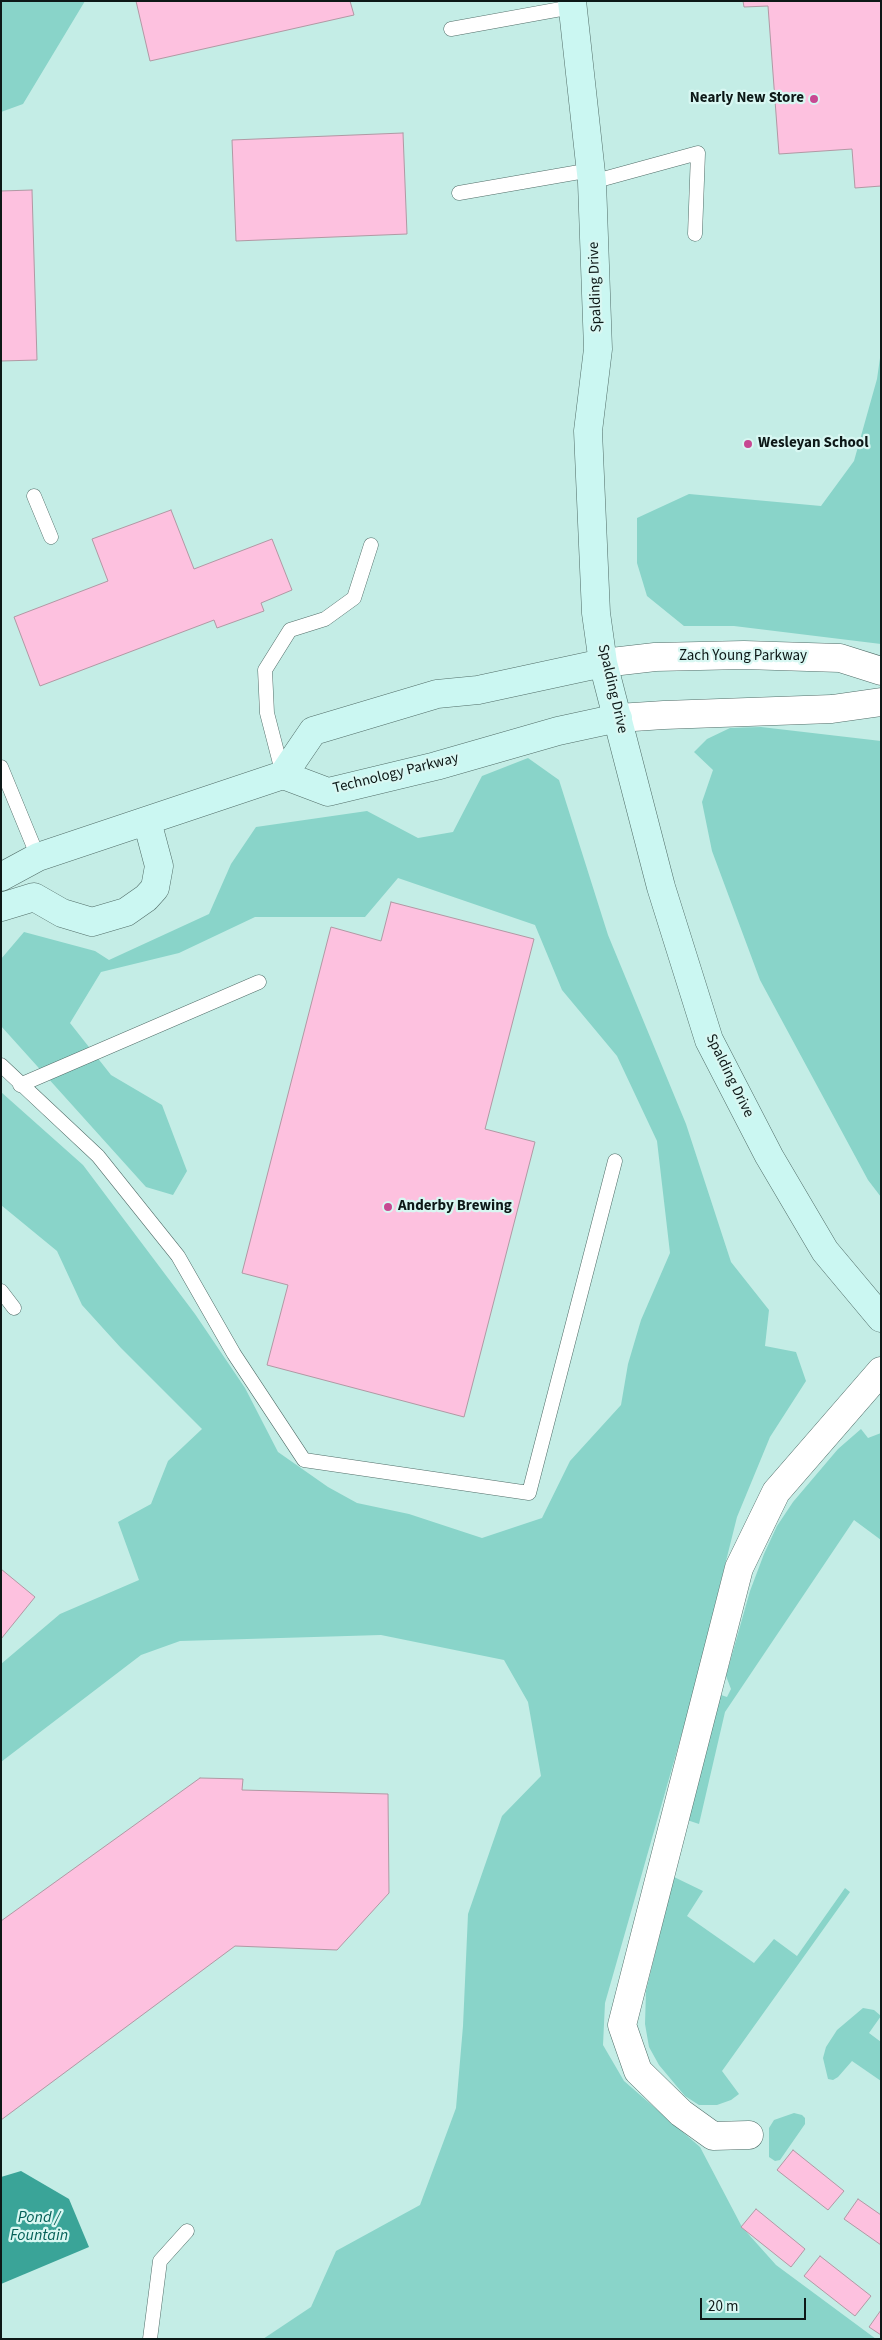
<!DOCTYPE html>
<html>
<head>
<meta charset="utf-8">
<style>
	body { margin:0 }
	#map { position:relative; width:882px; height:2340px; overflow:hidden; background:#d8f7f2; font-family:"Source Sans 3",sans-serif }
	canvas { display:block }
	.frame { position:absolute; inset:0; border:2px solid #0d1817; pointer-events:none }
	.scale { position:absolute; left:700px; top:2298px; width:106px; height:22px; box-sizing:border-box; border:2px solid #0d1817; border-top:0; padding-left:6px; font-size:15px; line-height:18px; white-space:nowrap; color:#0d1817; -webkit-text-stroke:4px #d8f7f2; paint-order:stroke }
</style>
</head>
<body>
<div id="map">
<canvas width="882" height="2340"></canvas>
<div class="frame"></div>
<div class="scale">20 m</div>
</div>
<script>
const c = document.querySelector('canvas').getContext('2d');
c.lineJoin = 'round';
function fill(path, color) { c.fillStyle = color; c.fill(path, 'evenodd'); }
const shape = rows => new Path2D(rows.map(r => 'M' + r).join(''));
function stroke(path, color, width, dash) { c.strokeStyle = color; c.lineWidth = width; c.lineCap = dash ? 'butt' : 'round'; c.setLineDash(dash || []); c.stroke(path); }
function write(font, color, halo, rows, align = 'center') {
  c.font = font + ' "Source Sans 3",sans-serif'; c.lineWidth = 4.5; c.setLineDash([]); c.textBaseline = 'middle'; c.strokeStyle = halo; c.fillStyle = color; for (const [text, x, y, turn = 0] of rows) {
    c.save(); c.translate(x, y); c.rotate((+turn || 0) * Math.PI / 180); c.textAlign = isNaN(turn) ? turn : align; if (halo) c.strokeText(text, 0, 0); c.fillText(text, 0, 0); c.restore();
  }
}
fill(shape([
	[1,1,881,1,881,2339,1,2339]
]), '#c4ede6');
fill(shape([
	[1,1,85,1,23,104,1,112],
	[881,351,881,644,734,626,684,626,647,596,637,563,637,518,689,494,821,506,854,461,877,379],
	[761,727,881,741,881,1197,868,1180,760,980,712,851,702,802,713,770,694,752,707,739,730,728],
	[528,758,559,780,608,935,686,1124,731,1262,769,1310,765,1346,796,1352,806,1381,770,1437,737,1517,690,1705,605,2003,603,2045,624,2081,700,2147,742,2227,776,2265,876,2339,263,2339,311,2307,336,2251,420,2205,456,2108,463,2026,468,1914,502,1816,541,1776,528,1702,504,1660,381,1635,180,1641,141,1655,1,1762,1,1664,60,1614,139,1580,118,1522,151,1504,168,1461,202,1429,121,1348,82,1305,57,1251,1,1205,1,1092,83,1165,195,1314,245,1388,278,1452,328,1487,357,1503,409,1514,482,1538,542,1518,570,1461,621,1405,628,1364,641,1320,670,1253,657,1141,617,1056,562,990,535,925,398,878,365,917,255,917,179,953,101,972,70,1023,111,1075,162,1105,187,1171,173,1195,146,1187,1,1026,1,959,24,932,95,951,109,960,209,914,231,864,256,827,367,811,418,838,453,832,482,776],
	[861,1429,868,1438,881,1433,881,1540,854,1520,725,1712,699,1824,687,1820,721,1695,727,1697,731,1689,726,1676,750,1591,764,1554,777,1526,793,1502,838,1449],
	[674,1877,703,1891,687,1916,754,1963,774,1939,797,1956,845,1888,850,1892,722,2071,739,2094,731,2100,717,2105,699,2105,685,2096,659,2065,649,2047,645,2024,646,1991],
	[863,2008,874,2010,881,2016,869,2033,881,2042,881,2081,852,2061,838,2077,833,2080,828,2079,823,2058,826,2047,837,2030],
	[794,2113,802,2115,805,2118,805,2124,780,2160,775,2161,769,2157,769,2128,774,2120]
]), '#89d4c9');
fill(shape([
	[21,2171,69,2199,89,2247,1,2284,1,2177]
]), '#3aa498');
const building = shape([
	[136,1,350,1,354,15,150,61,136,1],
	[743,1,881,1,881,186,855,188,852,149,779,154,768,6,744,7,743,1],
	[403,133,407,234,236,241,232,140,403,133],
	[32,190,37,360,1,361,1,191,32,190],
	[171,510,194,569,272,539,292,590,261,603,264,611,217,628,214,620,40,686,14,617,108,581,92,539,171,510],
	[391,902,534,939,485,1129,535,1142,464,1417,267,1365,288,1285,242,1273,331,927,381,941,391,902],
	[1,1569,35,1597,1,1639,1,1569],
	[200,1778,243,1779,242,1790,388,1794,389,1893,337,1950,235,1946,1,2120,1,1921,200,1778],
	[793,2150,844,2191,828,2210,777,2170,793,2150],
	[858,2199,881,2215,881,2245,844,2219,858,2199],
	[756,2209,805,2249,791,2267,741,2227,756,2209],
	[820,2256,871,2296,855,2316,804,2276,820,2256],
	[881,2310,881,2335,869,2327,881,2310]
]);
fill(building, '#fdc1df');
stroke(building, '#b199a4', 1);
const lane = shape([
	[451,29,572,7],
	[592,182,698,153,695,234],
	[459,193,591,170],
	[34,496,51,537],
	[1,767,38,857],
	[283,775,267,713,265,670,290,630,325,619,354,598,371,545],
	[1,1065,98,1156,178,1256,234,1354,304,1460,529,1493,615,1161],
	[20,1085,259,982],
	[1,1291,14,1308],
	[150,2339,160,2261,187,2231]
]);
const street = shape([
	[603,663,655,657,744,655,840,658,881,671],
	[618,718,664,715,832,709,881,702],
	[749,2135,713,2136,681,2113,638,2071,622,2025,739,1568,776,1492,881,1371]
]);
const secondary = shape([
	[572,1,592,182,598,349,588,431,596,613,603,663,661,887,709,1040,769,1156,825,1251,881,1318],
	[283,775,313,731,437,694,478,690,603,663],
	[283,775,328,792,436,766,558,731,618,718],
	[1,877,38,857,283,775],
	[1,907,34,897,62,913,92,922,126,912,146,898,155,888,159,866,147,821]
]);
stroke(lane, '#526e69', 15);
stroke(street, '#526e69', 29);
stroke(secondary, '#526e69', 29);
stroke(lane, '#fff', 14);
stroke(street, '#fff', 28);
stroke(secondary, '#cbf7f2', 28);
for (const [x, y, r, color] of [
	[814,99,5,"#c74892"],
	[748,444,5,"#c74892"],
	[388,1207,5,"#c74892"]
]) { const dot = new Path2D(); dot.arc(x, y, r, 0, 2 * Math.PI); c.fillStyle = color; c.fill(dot); stroke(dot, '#d8f7f2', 2); }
write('bold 15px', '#0d1817', '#d8f7f2', [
	["Nearly New Store",804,99,"right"],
	["Wesleyan School",758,444],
	["Anderby Brewing",398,1207]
], 'left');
write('15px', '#0d1817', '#d8f7f2', [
	["Spalding Drive",596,287,-92],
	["Zach Young Parkway",743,657],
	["Spalding Drive",612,689,77],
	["Technology Parkway",396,774,-14],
	["Spalding Drive",729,1076,64]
]);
write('italic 16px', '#056058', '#d8f7f2', [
	["Pond /",39,2218],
	["Fountain",39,2236]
]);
</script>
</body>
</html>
